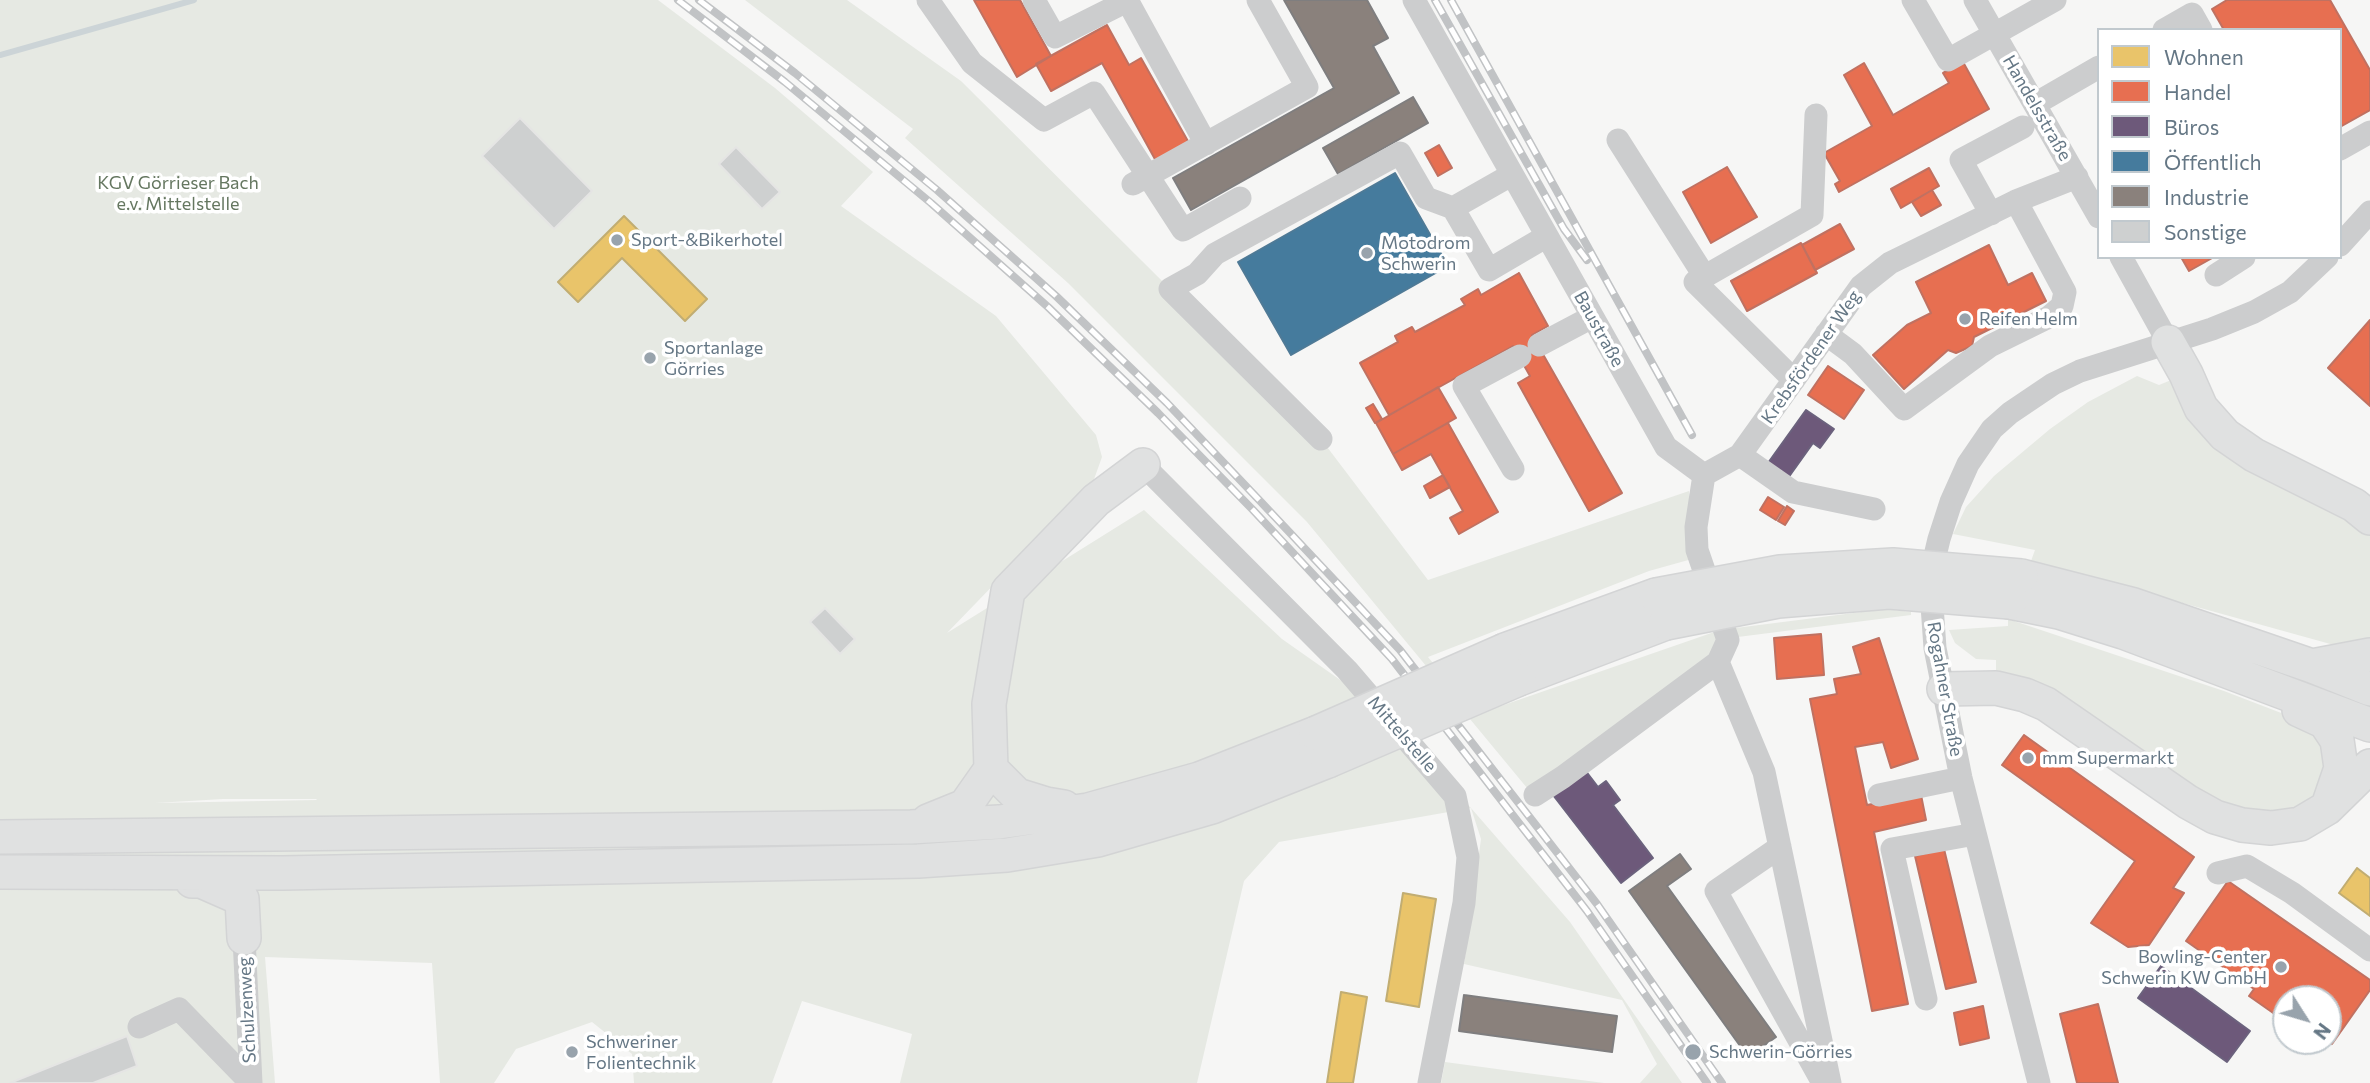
<!DOCTYPE html>
<html>
<head>
<meta charset="utf-8">
<style>
	body { margin:0 }
	#map { position:relative; width:2370px; height:1083px; overflow:hidden; background:#f6f6f5; font-family:Commissioner,sans-serif }
	canvas { display:block }
	.legend { position:absolute; left:2097px; top:28px; width:245px; height:231px; box-sizing:border-box; background:#fff; border:2px solid #c1c9ce; margin:0; padding:9px 12px; list-style:none; font-size:21px; color:#657785 }
	.legend li { display:flex; align-items:center; gap:14px; height:35px }
	.legend b { width:35px; border:2px solid #c1c9ce }
	.north { position:absolute; left:2272px; top:985px; width:70px; height:70px; box-sizing:border-box; background:#fff; border:2px solid #c1c9ce; border-radius:50%; rotate:127deg; font-size:19px; font-weight:700; line-height:28px; text-align:center; color:#657785 }
	.north::after { content:''; display:block; margin:auto; width:24px; height:32px; background:#98a3ac; clip-path:polygon(50% 0,100% 100%,50% 72%,0 100%) }
</style>
</head>
<body>
<div id="map">
<canvas width="2370" height="1083"></canvas>
<ul class="legend">
<li><b style="height:19px;background:#e9c46a"></b>Wohnen</li>
<li><b style="height:19px;background:#e76f51"></b>Handel</li>
<li><b style="height:19px;background:#6d597a"></b>Büros</li>
<li><b style="height:19px;background:#457b9d"></b>Öffentlich</li>
<li><b style="height:19px;background:#8a817c"></b>Industrie</li>
<li><b style="height:19px;background:#ced0d0"></b>Sonstige</li>
</ul>
<div class="north">N</div>
</div>
<script>
const c = document.querySelector('canvas').getContext('2d');
c.lineJoin = 'round';
function fill(path, color) { c.fillStyle = color; c.fill(path, 'evenodd'); }
const shape = rows => new Path2D(rows.map(r => 'M' + r).join(''));
function stroke(path, color, width, dash) { c.strokeStyle = color; c.lineWidth = width; c.lineCap = dash ? 'butt' : 'round'; c.setLineDash(dash || []); c.stroke(path); }
function write(font, color, halo, rows, align = 'center') {
  c.font = font + ' Commissioner,sans-serif'; c.lineWidth = 7; c.setLineDash([]); c.textBaseline = 'middle'; c.strokeStyle = halo; c.fillStyle = color; for (const [text, x, y, turn = 0] of rows) {
    c.save(); c.translate(x, y); c.rotate((+turn || 0) * Math.PI / 180); c.textAlign = isNaN(turn) ? turn : align; if (halo) c.strokeText(text, 0, 0); c.fillText(text, 0, 0); c.restore();
  }
}
fill(shape([
	[0,0,658,0,775,88,873,172,841,206,996,316,1096,435,1102,457,1093,482,947,633,1144,510,1282,639,1346,684,1471,808,1570,922,1682,1083,1640,1083,1657,1064,1622,1000,1464,964,1481,839,1471,808,1279,842,1244,881,1197,1083,900,1083,912,1034,802,1001,772,1083,634,1083,632,1054,592,1022,516,1049,494,1083,440,1083,432,963,265,957,275,1083,0,1083],
	[223,799,316,799,317,800,155,803],
	[745,0,847,0,961,81,1321,439,1428,580,1689,491,1692,559,1649,571,1428,657,1475,715,1720,630,1885,609,1911,612,1911,615,1722,639,1713,661,1532,794,1307,522,1068,283,905,138,913,129],
	[2186,374,2201,408,2370,518,2370,655,2031,561,2035,550,1953,534,1966,507,1994,476,2050,429,2088,402,2137,376,2159,385],
	[2008,619,2224,691,2302,721,2325,744,2327,808,2271,828,1996,688,1996,660,1976,659,1955,643,1949,630,2008,626],
	[1445,1062,1519,1072,1604,1083,1441,1083]
]), '#e6e9e3');
const homes = shape([
	[624,216,707,299,685,321,622,258,578,302,558,282,624,216],
	[2357,868,2370,878,2370,916,2339,893,2357,868],
	[1403,893,1436,899,1419,1007,1386,1001,1403,893],
	[1341,992,1367,997,1353,1083,1327,1083,1341,992]
]);
fill(homes, '#e9c46a');
stroke(homes, '#c1ad72', 2);
const shops = shape([
	[974,0,1020,0,1051,56,1017,77,974,0],
	[2227,0,2330,0,2370,70,2370,110,2340,127,2340,30,2224,30,2212,9,2227,0],
	[1107,25,1129,65,1141,58,1189,143,1156,161,1102,63,1051,91,1036,64,1107,25],
	[1963,62,1989,109,1839,192,1835,184,1840,181,1824,153,1872,126,1844,75,1864,63,1893,115,1949,83,1943,73,1963,62],
	[1439,145,1452,168,1438,176,1425,153,1439,145],
	[1727,167,1757,217,1711,243,1683,192,1727,167],
	[1929,168,1939,186,1901,208,1891,189,1929,168],
	[1932,190,1941,205,1921,216,1912,202,1932,190],
	[1840,224,1854,249,1815,270,1802,245,1840,224],
	[1801,243,1817,273,1747,311,1731,281,1801,243],
	[1989,245,2008,285,2032,273,2046,301,1974,337,1972,346,1956,353,1948,350,1904,389,1873,355,1907,325,1931,313,1916,282,1989,245],
	[2181,257,2214,257,2189,271,2181,257],
	[1519,273,1548,326,1532,335,1622,493,1589,511,1518,383,1530,376,1513,346,1389,415,1360,363,1398,342,1395,336,1412,327,1415,332,1465,305,1461,299,1478,289,1481,295,1519,273],
	[2370,320,2370,406,2328,368,2370,320],
	[1828,366,1864,390,1844,419,1808,395,1828,366],
	[1438,387,1456,418,1393,454,1376,423,1438,387],
	[1373,404,1382,419,1375,423,1366,408,1373,404],
	[1448,423,1498,512,1459,534,1450,518,1463,511,1431,454,1402,470,1393,454,1448,423],
	[1443,475,1450,487,1430,498,1424,486,1443,475],
	[1768,497,1784,507,1776,520,1760,510,1768,497],
	[1787,506,1794,511,1785,525,1778,521,1787,506],
	[1821,634,1824,675,1777,679,1774,638,1821,634],
	[1879,638,1918,759,1891,768,1883,742,1855,747,1867,805,1921,795,1926,820,1874,832,1908,1004,1872,1011,1810,699,1837,694,1834,679,1861,674,1853,647,1879,638],
	[2024,735,2194,857,2173,888,2184,893,2149,945,2128,947,2091,923,2135,861,2002,765,2024,735],
	[1944,849,1976,982,1946,989,1915,856,1944,849],
	[2228,881,2370,980,2370,990,2332,1044,2328,1041,2328,999,2286,999,2286,1022,2249,996,2254,989,2186,941,2228,881],
	[2098,1004,2118,1083,2077,1083,2060,1014,2098,1004],
	[1983,1006,1989,1038,1960,1045,1954,1013,1983,1006]
]);
fill(shops, '#e76f51');
stroke(shops, '#c07161', 2);
const offices = shape([
	[1806,410,1834,429,1820,448,1813,443,1788,478,1768,463,1806,410],
	[1585,770,1598,787,1606,781,1620,800,1613,805,1653,858,1621,883,1553,795,1585,770],
	[2161,966,2250,1031,2227,1062,2138,998,2161,966]
]);
fill(offices, '#6d597a');
stroke(offices, '#6b627d', 2);
const public = shape([
	[1395,173,1448,266,1291,355,1238,262,1395,173]
]);
fill(public, '#457b9d');
stroke(public, '#4f7a96', 2);
const industry = shape([
	[1284,0,1367,0,1388,38,1373,46,1399,93,1191,210,1173,178,1334,88,1284,0],
	[1413,97,1428,123,1338,174,1323,148,1413,97],
	[1680,854,1691,869,1667,886,1776,1037,1748,1057,1629,891,1680,854],
	[1464,995,1617,1016,1612,1052,1459,1031,1464,995]
]);
fill(industry, '#8a817c');
stroke(industry, '#7f7e7f', 2);
stroke(shape([
	[0,55,194,0]
]), '#ccd4d7', 6);
const building = shape([
	[520,118,592,191,554,229,482,156,520,118],
	[736,147,780,192,762,209,719,164,736,147],
	[825,608,855,639,840,654,810,622,825,608],
	[127,1036,137,1066,93,1083,10,1083,127,1036]
]);
fill(building, '#ced0d0');
stroke(building, '#e5e5e4', 2);
const highway = shape([
	[2168,342,2186,374,2201,408,2225,435,2254,455,2354,505,2370,518],
	[2021,576,2134,605,2312,666,2370,689],
	[2010,602,2059,612,2123,632,2370,725],
	[1505,650,1656,595],
	[2312,666,2370,655],
	[1519,679,1666,623],
	[1944,689,1996,688,2025,695,2046,704,2188,802,2215,817,2242,825,2271,828,2300,824,2327,808,2370,766],
	[2299,710,2325,722,2337,740,2341,768,2328,806],
	[991,769,1017,795,1046,804,1064,807],
	[928,821,965,806,991,769,989,704,1008,591,1096,500,1143,465],
	[0,837,911,827,999,822,1088,810,1199,779,1316,733],
	[0,872,283,873,918,861,1007,855,1098,840,1212,807,1328,761],
	[192,881,201,881,242,899],
	[242,899,244,938]
]);
stroke(highway, '#d3d4d5', 36);
stroke(shape([
	[928,0,972,63,1044,120,1094,93,1183,230,1240,198],
	[1034,0,1055,37,1127,1],
	[1127,0,1206,144],
	[1414,0,1666,447,1704,475],
	[1913,0,1948,60,2055,0],
	[1975,0,2099,217],
	[2164,30,2192,14,2201,30],
	[2035,104,2099,67],
	[1618,140,1705,277],
	[2340,149,2370,132],
	[1133,184,1307,87,1258,0],
	[1453,208,1489,270,1547,236],
	[1991,214,1961,160,2023,127],
	[2340,245,2370,212],
	[2121,257,2168,342],
	[2216,275,2244,257],
	[1826,334,1853,354,1904,409,1990,346,2049,317,2062,306,2065,292,2016,201],
	[1539,345,1592,317],
	[1794,380,1695,282,1812,215,1816,115],
	[1321,439,1170,289,1197,274,1215,254,1400,153,1426,198,1453,208,1511,175],
	[1740,455,1793,492,1874,509],
	[1143,465,1347,670,1455,796,1468,857,1464,903,1429,1083],
	[1513,469,1464,386,1520,356],
	[1704,475,1696,527,1697,550,1728,640,1718,662,1764,772,1830,1083],
	[1704,475,1740,455,1861,286,1890,263,2016,201,2077,177],
	[1535,795,1563,777,1718,662],
	[1879,795,1961,778],
	[1780,847,1716,891,1823,1083],
	[2218,873,2247,866,2292,893,2370,950],
	[244,938,251,1083],
	[1926,999,1892,849,1975,834],
	[139,1027,179,1009,251,1083],
	[2039,1083,1961,778,1935,648,1930,577,1939,539,1951,502,1968,464,1992,429,2010,413,2053,384,2080,371,2212,329,2254,312,2290,292,2327,257]
]), '#cccdce', 23);
stroke(highway, '#e0e1e1', 33);
const rail = shape([
	[678,0,785,82,931,203,1048,307,1158,413,1253,510,1392,659,1587,911,1707,1083],
	[699,0,795,73,937,190,1056,296,1167,403,1261,502,1400,650,1597,904,1722,1083],
	[1435,0,1564,229,1587,260],
	[1451,0,1692,435]
]);
stroke(rail, '#c1c3c5', 8);
stroke(rail, '#fff', 5, [16]);
const highwayBridge = shape([
	[1656,595,1780,572,1893,565,2021,576],
	[1666,623,1778,601,1889,592,2010,602],
	[1316,733,1505,650],
	[1328,761,1519,679]
]);
stroke(highwayBridge, '#d3d4d5', 36, []);
stroke(highwayBridge, '#e0e1e1', 33);
for (const [x, y, r, color] of [
	[617,240,7,"#98a3ac"],
	[1367,253,7,"#98a3ac"],
	[1965,319,7,"#98a3ac"],
	[650,358,7,"#98a3ac"],
	[2028,758,7,"#98a3ac"],
	[2281,967,7,"#98a3ac"],
	[572,1052,7,"#98a3ac"],
	[1693,1052,9,"#98a3ac"]
]) { const dot = new Path2D(); dot.arc(x, y, r, 0, 2 * Math.PI); c.fillStyle = color; c.fill(dot); stroke(dot, '#fff', 2.5); }
write('18px', '#657785', '#fff', [
	["Handelsstraße",2037,108,60],
	["Baustraße",1599,329,61],
	["Krebsfördener Weg",1811,357,-55],
	["Rogahner Straße",1945,689,80],
	["Mittelstelle",1402,734,49],
	["Schulzenweg",247,1010,-93]
]);
write('18px', '#657760', '#fff', [
	["KGV Görrieser Bach",178,183],
	["e.v. Mittelstelle",178,204]
]);
write('18px', '#657785', '#fff', [
	["Sport-&Bikerhotel",631,240],
	["Motodrom",1381,243],
	["Schwerin",1381,264],
	["Reifen Helm",1979,319],
	["Sportanlage",664,348],
	["Görries",664,369],
	["mm Supermarkt",2042,758],
	["Bowling-Center",2267,957,"right"],
	["Schwerin KW GmbH",2267,978,"right"],
	["Schweriner",586,1042],
	["Folientechnik",586,1063],
	["Schwerin-Görries",1709,1052]
], 'left');
</script>
</body>
</html>
